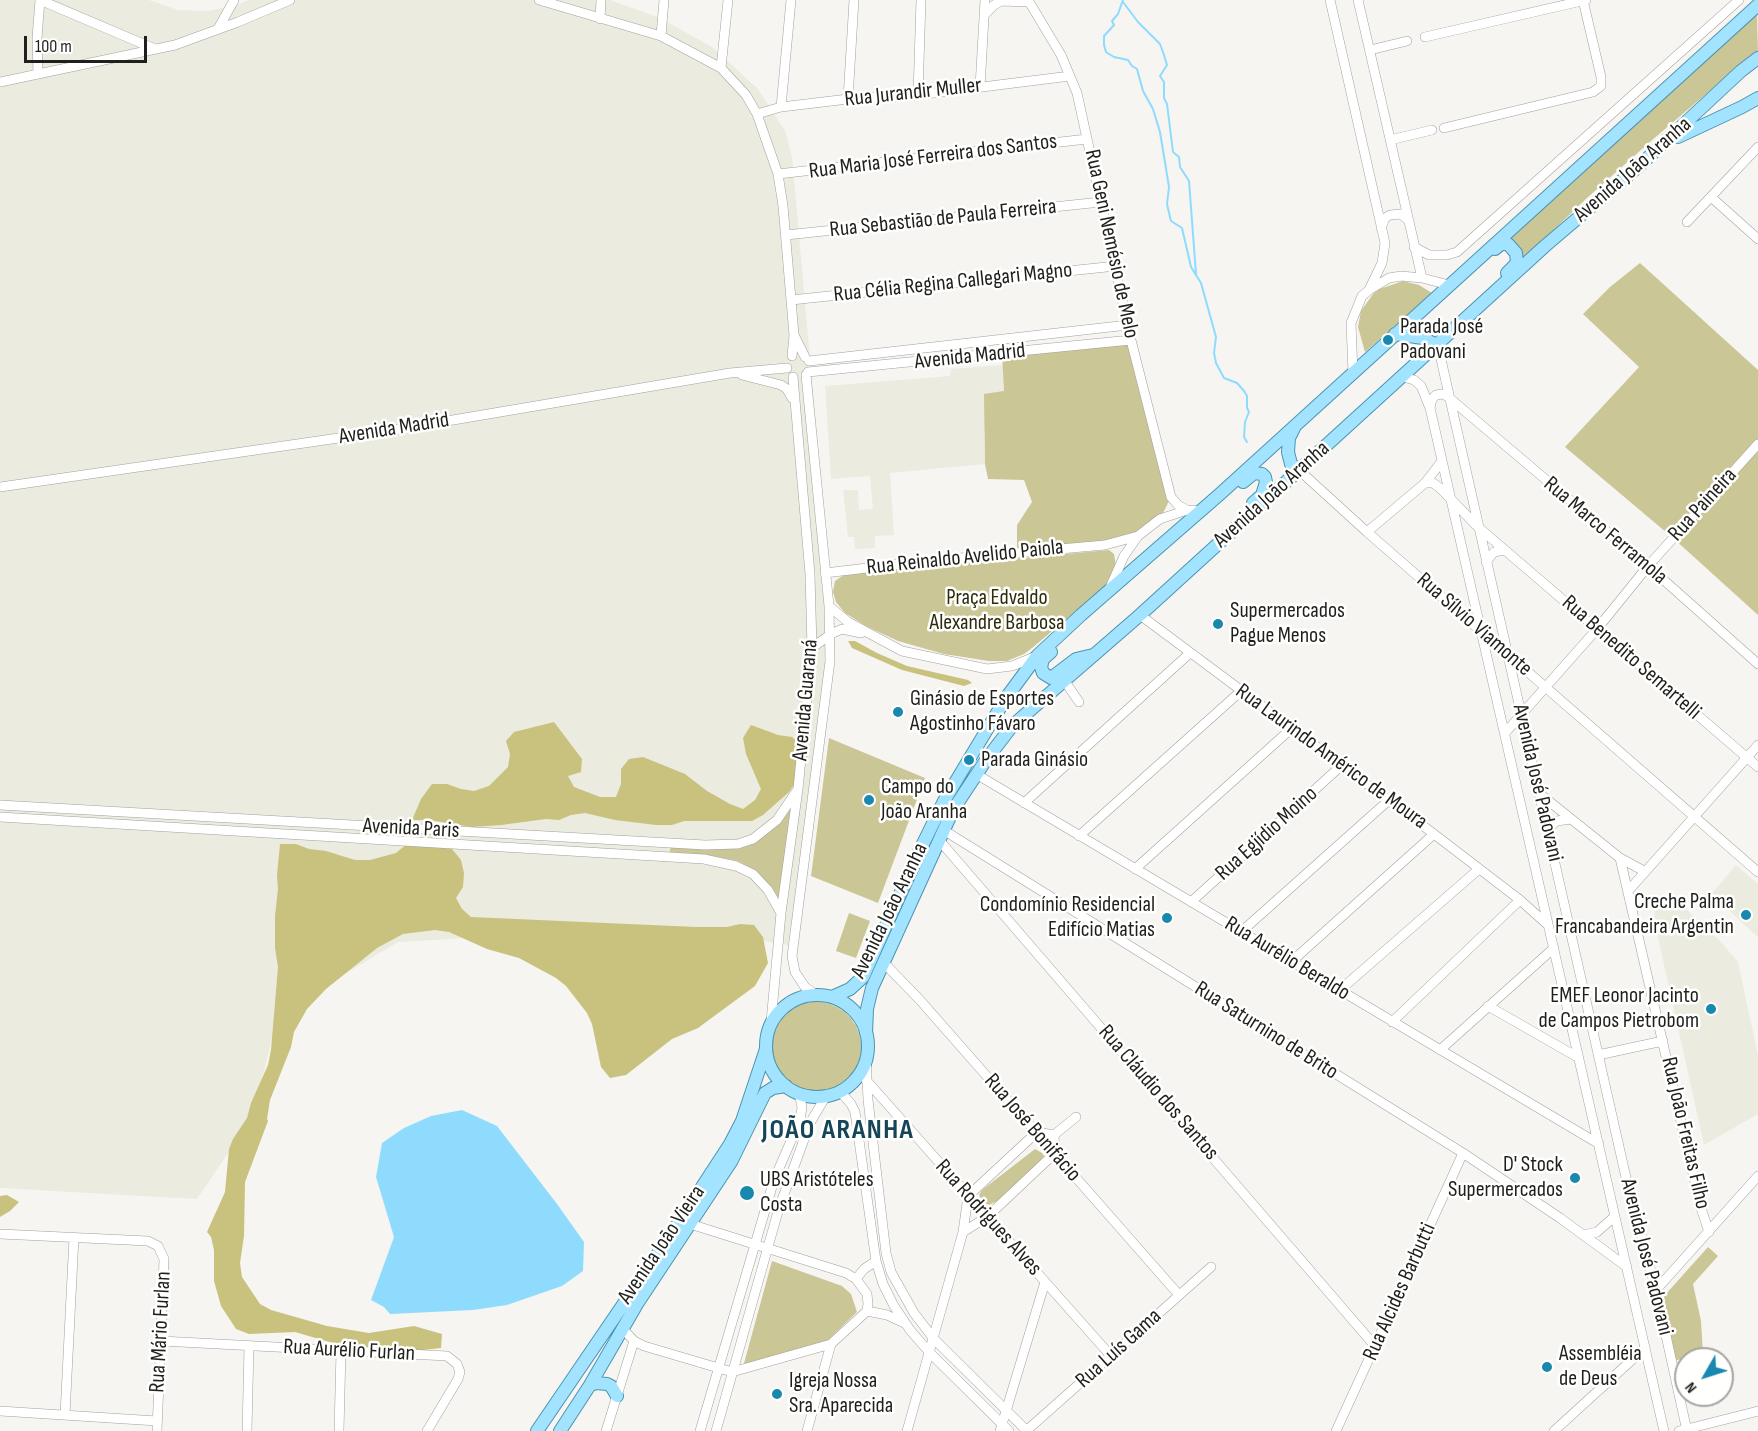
<!DOCTYPE html>
<html>
<head>
<meta charset="utf-8">
<style>
	body { margin:0 }
	#map { position:relative; width:1758px; height:1431px; overflow:hidden; background:#f6f5f2; font-family:"Sofia Sans Condensed",sans-serif }
	canvas { display:block }
	.north { position:absolute; left:1674px; top:1347px; width:60px; height:60px; box-sizing:border-box; background:#fffffe; border:2px solid #a5a5a4; border-radius:50%; rotate:231deg; font-size:16px; font-weight:700; line-height:24px; text-align:center; color:#1f1f1d }
	.north::after { content:''; display:block; margin:auto; width:21px; height:27px; background:#1888ae; clip-path:polygon(50% 0,100% 100%,50% 72%,0 100%) }
	.scale { position:absolute; left:24px; top:36px; width:123px; height:27px; box-sizing:border-box; border:3px solid #1f1f1d; border-top:0; padding-left:8px; font-size:18px; line-height:21px; white-space:nowrap; color:#1f1f1d; -webkit-text-stroke:4px #fffffe; paint-order:stroke }
</style>
</head>
<body>
<div id="map">
<canvas width="1758" height="1431"></canvas>
<div class="north">N</div>
<div class="scale">100 m</div>
</div>
<script>
const c = document.querySelector('canvas').getContext('2d');
c.lineJoin = 'round';
function fill(path, color) { c.fillStyle = color; c.fill(path, 'evenodd'); }
const shape = rows => new Path2D(rows.map(r => 'M' + r).join(''));
function stroke(path, color, width, dash) { c.strokeStyle = color; c.lineWidth = width; c.lineCap = dash ? 'butt' : 'round'; c.setLineDash(dash || []); c.stroke(path); }
function write(font, color, halo, rows, align = 'center') {
  c.font = font + ' "Sofia Sans Condensed",sans-serif'; c.lineWidth = 5; c.setLineDash([]); c.textBaseline = 'middle'; c.strokeStyle = halo; c.fillStyle = color; for (const [text, x, y, turn = 0] of rows) {
    c.save(); c.translate(x, y); c.rotate((+turn || 0) * Math.PI / 180); c.textAlign = isNaN(turn) ? turn : align; if (halo) c.strokeText(text, 0, 0); c.fillText(text, 0, 0); c.restore();
  }
}
fill(shape([
	[0,0,149,0,178,10,208,11,237,5,249,0,610,0,660,18,712,47,758,89,785,131,792,157,832,605,831,648,788,945,673,926,398,942,278,1014,264,1072,245,1128,197,1199,0,1188],
	[1003,365,1004,391,986,405,986,429,984,432,985,464,890,473,894,535,875,536,875,548,855,549,854,537,848,537,843,490,858,490,859,510,873,509,870,476,831,479,825,386,950,376,951,369],
	[1736,865,1758,884,1758,937,1711,894],
	[1680,899,1687,910,1721,942,1738,962,1758,1056,1758,1114,1704,1145,1655,924,1654,902]
]), '#ebebe0');
fill(shape([
	[1757,14,1758,54,1719,83,1651,141,1587,198,1522,260,1507,241,1538,211],
	[1640,263,1758,370,1758,615,1673,538,1565,447,1639,367,1583,314,1610,287],
	[1403,281,1419,285,1432,293,1365,352,1358,327,1361,311,1373,294,1380,289],
	[1131,340,1171,497,1160,519,1138,536,1017,553,1017,525,1032,502,1024,480,988,479,985,464,984,394,1004,391,1002,353],
	[1109,550,1114,554,1116,566,1106,586,1032,648,1024,654,1007,661,989,661,944,654,898,641,866,626,845,613,836,602,833,592,835,581,845,574],
	[829,738,925,778,878,903,811,876],
	[792,807,779,899,772,887,756,871,738,861,718,857,669,853,671,847,726,848,780,822],
	[849,913,870,921,856,958,836,951],
	'771 1047a45 45 0 1 1 90 0a45 45 0 1 1-90 0Z',
	[1035,1149,1042,1153,1044,1156,1040,1163,997,1201,989,1205,983,1202,979,1195,982,1190],
	[1708,1247,1718,1256,1693,1284,1701,1321,1703,1354,1673,1361,1661,1303,1665,1295],
	[772,1261,842,1286,851,1294,857,1312,827,1341,743,1367]
]), '#cbc695');
fill(shape([
	[848,641,855,641,877,653,907,666,968,680,972,683,964,686,902,670,852,648],
	[554,722,582,759,581,772,568,776,574,787,600,797,616,797,621,784,621,769,629,759,643,757,685,774,707,791,730,804,743,809,755,800,761,789,746,754,743,738,751,725,778,735,792,737,803,747,808,758,803,771,789,792,763,815,752,821,684,821,672,825,656,825,615,820,585,813,571,815,559,820,546,819,501,825,472,827,429,820,412,820,421,799,432,784,447,784,461,789,474,791,489,786,508,767,510,754,506,741,514,732],
	[280,844,296,844,309,849,326,851,355,860,370,860,396,853,407,844,452,849,461,860,464,873,463,887,456,898,462,909,471,917,696,927,727,927,740,924,754,925,763,937,768,963,755,986,698,1028,672,1039,626,1075,610,1078,601,1067,592,1024,587,1013,566,986,556,978,519,958,487,949,449,932,435,930,403,934,377,948,326,989,307,1009,294,1032,291,1047,270,1100,267,1119,268,1121,245,1182,244,1236,240,1263,242,1277,260,1304,271,1310,327,1326,369,1333,414,1326,442,1334,441,1348,398,1353,350,1348,295,1332,249,1334,236,1329,221,1306,214,1281,214,1250,211,1237,207,1232,225,1192,229,1149,233,1139,247,1118,251,1103,268,1065,271,1050,278,967,275,948,275,916,278,889,277,875],
	[7,1195,19,1202,10,1211,0,1217,0,1196]
]), '#c8c27e');
fill(shape([
	[462,1110,497,1126,557,1204,584,1242,583,1271,562,1286,507,1305,473,1310,390,1314,384,1307,371,1300,394,1237,376,1177,382,1143,404,1128,431,1116]
]), '#8fdbfd');
stroke(shape([
	[1123,0,1118,14,1112,21,1114,25,1104,36,1104,45,1106,52,1114,57,1128,60,1132,66,1137,69,1143,91,1153,109,1160,132,1169,187,1167,204,1170,217,1171,221,1182,228,1191,267,1201,283,1216,337,1214,353,1216,363,1224,378,1237,383,1244,391,1247,396,1247,408,1249,412,1245,422,1244,437,1247,442],
	[1123,2,1138,22,1160,44,1164,55,1167,65,1160,76,1164,82,1164,98,1167,104,1173,152,1179,157,1180,167,1189,181,1196,274]
]), '#8fdbfd', 2);
const minor = shape([
	[40,0,155,49],
	[539,0,661,36,721,68,746,95,757,114,778,174,783,206,794,335,792,356],
	[1028,0,1061,55,1077,93,1131,340,1171,497,1178,505,1187,510,1200,511],
	[1330,0,1385,243,1382,263,1369,290],
	[1358,0,1422,278],
	[984,15,994,5,1001,1,1029,2],
	[600,19,601,0],
	[218,29,234,0],
	[661,36,664,0],
	[1425,37,1586,0],
	[1370,50,1407,41],
	[721,68,728,0],
	[38,74,37,38,40,0],
	[0,82,175,45,238,22,290,0],
	[980,87,985,0],
	[918,95,921,0],
	[848,99,854,0],
	[781,107,791,0],
	[757,114,781,107,848,99,918,95,1070,76],
	[1444,128,1593,92,1601,86,1601,77,1583,0],
	[1390,140,1432,130],
	[778,174,1087,139],
	[1711,197,1758,239],
	[1687,222,1758,147],
	[1381,228,1385,218,1390,215,1401,214,1408,220],
	[786,235,1101,202],
	[1414,247,1429,255,1447,255,1457,252,1739,0],
	[791,300,1116,266],
	[794,335,805,357],
	[1438,346,1627,1182,1656,1290,1687,1431],
	[809,361,1128,325],
	[808,372,1131,340],
	[1353,373,1351,323,1362,296,1369,290,1389,278,1401,276,1422,278,1449,285],
	[742,375,781,385,787,389,792,398],
	[806,375,829,606,830,661,792,956,795,972,805,987,816,995],
	[1403,377,1414,380,1421,386,1430,408,1664,1431],
	[1430,408,1432,399,1436,395,1442,394,1447,396,1648,566,1758,664],
	[1300,471,1367,532,1758,872],
	[1425,483,1433,483,1440,488,1478,527,1758,767],
	[0,487,394,430,730,373,787,368],
	[1367,532,1425,483,1442,461],
	[1486,562,1494,552,1504,550],
	[825,573,926,561,1105,545,1138,536],
	[1109,590,1124,556,1138,536,1160,519,1187,510],
	[829,606,848,622,902,651,987,669,1012,666,1037,656],
	[1140,615,1434,834,1520,900,1548,925],
	[812,648,831,634,842,629,861,633],
	[1064,680,1079,702],
	[1505,733,1597,629,1648,566,1758,444],
	[976,774,1599,1144],
	[1540,794,1620,858,1644,871],
	[1024,803,1190,653],
	[0,805,705,845,738,844,753,839,777,820,798,789],
	[0,817,704,859,736,866,753,874,768,890,781,913],
	[945,831,1463,1153,1560,1218,1627,1267],
	[1548,833,1551,826,1557,821,1571,819],
	[1079,836,1241,691],
	[940,841,1375,1346],
	[1620,858,1701,1208,1709,1232],
	[1135,869,1292,728],
	[1629,890,1758,745],
	[1191,902,1342,765],
	[1241,932,1389,800],
	[883,962,919,999,1179,1295],
	[1291,962,1434,834],
	[1340,990,1479,869],
	[1488,1006,1579,1058],
	[771,1022,781,913,798,789,812,648,810,574,793,377],
	[1392,1022,1520,900],
	[1440,1050,1554,948],
	[1598,1055,1663,1041],
	[866,1057,868,1100,886,1253,891,1272,914,1313,934,1339,1027,1431],
	[866,1080,1111,1356],
	[840,1091,851,1104,855,1112,876,1261,883,1284,894,1306,910,1330,930,1353,1009,1431],
	[690,1224,846,1273,856,1279,867,1294,868,1304,867,1311],
	[963,1232,987,1217,1055,1153,1054,1135,1076,1117],
	[0,1234,148,1241,158,1246,164,1259,157,1431],
	[1584,1235,1597,1232,1615,1216],
	[856,1279,864,1269,876,1261],
	[1656,1290,1758,1176],
	[867,1311,887,1315,904,1323],
	[622,1328,634,1341,644,1346,732,1372,831,1344,867,1311],
	[161,1341,447,1356,457,1364,460,1372,458,1379,427,1431],
	[0,1411,157,1421],
	[65,1415,74,1237],
	[247,1431,249,1346],
	[339,1431,341,1351],
	[606,1431,634,1341],
	[700,1431,774,1180,800,1120,802,1107,799,1093],
	[716,1431,779,1208,810,1123,826,1096],
	[807,1431,831,1344],
	[907,1431,963,1232,968,1196,1037,1132,1054,1135],
	[1000,1431,1045,1282],
	[1026,1431,1211,1267],
	[1336,1431,1463,1153],
	[1554,1431,1645,1348],
	[1679,1431,1758,1411]
]);
const major = shape([
	[1678,137,1742,107,1758,98],
	[1495,249,1501,244,1508,244,1516,253,1517,263,1507,273],
	[1395,334,1423,338,1438,346],
	[1294,428,1289,438,1288,452,1291,464,1300,471],
	[1243,482,1254,473,1262,474,1265,477,1266,482,1262,495,1253,503],
	[1051,652,1043,659,1041,667,1043,673,1051,678,1076,659,1093,655],
	'766 1046a51 51 0 1 1 102 0a51 51 0 1 1-102 0Z',
	[832,997,850,989,863,977,917,856,944,801,1006,698,1037,656,1081,615,1220,494,1758,5],
	[866,1033,867,1009,872,988,953,810,986,760,1012,726,1140,615,1545,246,1639,166,1741,71,1758,58],
	[590,1385,596,1383,607,1384,611,1386,617,1396],
	[537,1431,674,1230,730,1144,742,1121,766,1049],
	[560,1431,590,1385,637,1304,731,1162,765,1093,773,1088,786,1086]
]);
stroke(minor, '#a2a19e', 10);
stroke(major, '#4c93b0', 14);
stroke(minor, '#fff', 9);
stroke(major, '#a2e4ff', 12);
for (const [x, y, r, color] of [
	[1388,340,6,"#1888ae"],
	[1218,624,6,"#1888ae"],
	[898,712,6,"#1888ae"],
	[969,760,6,"#1888ae"],
	[869,800,6,"#1888ae"],
	[1746,915,6,"#1888ae"],
	[1167,918,6,"#1888ae"],
	[1711,1009,6,"#1888ae"],
	[1575,1178,6,"#1888ae"],
	[747,1193,8,"#1888ae"],
	[1547,1367,6,"#1888ae"],
	[777,1394,6,"#1888ae"]
]) { const dot = new Path2D(); dot.arc(x, y, r, 0, 2 * Math.PI); c.fillStyle = color; c.fill(dot); stroke(dot, '#fffffe', 2); }
write('22px', '#1f1f1d', '#fffffe', [
	["Rua Jurandir Muller",913,93,-6],
	["Rua Maria José Ferreira dos Santos",933,157,-7],
	["Avenida João Aranha",1633,170,-41],
	["Rua Sebastião de Paula Ferreira",943,219,-6],
	["Rua Geni Nemésio de Melo",1111,244,78],
	["Rua Célia Regina Callegari Magno",953,283,-6],
	["Avenida Madrid",970,357,-6],
	["Avenida Madrid",394,429,-9],
	["Avenida João Aranha",1272,495,-42],
	["Rua Paineira",1703,505,-48],
	["Rua Marco Ferramola",1605,531,40],
	["Rua Reinaldo Avelido Paiola",965,558,-6],
	["Rua Sílvio Viamonte",1474,625,41],
	["Rua Benedito Semartelli",1631,658,41],
	["Avenida Guaraná",806,700,-85],
	["Rua Laurindo Américo de Moura",1331,757,36],
	["Avenida José Padovani",1537,783,77],
	["Avenida Paris",411,829,3],
	["Rua Egjídio Moino",1267,834,-42],
	["Avenida João Aranha",890,911,-64],
	["Rua Aurélio Beraldo",1287,959,31],
	["Rua Saturnino de Brito",1266,1031,32],
	["Rua Cláudio dos Santos",1158,1093,49],
	["Rua José Bonifácio",1032,1128,49],
	["Rua João Freitas Filho",1685,1133,77],
	["Rua Rodrigues Alves",988,1218,48],
	["Avenida João Vieira",662,1245,-56],
	["Avenida José Padovani",1646,1257,76],
	["Rua Alcides Barbutti",1400,1292,-66],
	["Rua Mário Furlan",161,1332,-87],
	["Rua Luís Gama",1119,1349,-42],
	["Rua Aurélio Furlan",349,1351,3]
]);
write('22px', '#1f1f1d', '#fffffe', [
	["Parada José",1400,327],
	["Padovani",1400,352],
	["Supermercados",1230,611],
	["Pague Menos",1230,636],
	["Ginásio de Esportes",910,699],
	["Agostinho Fávaro",910,724],
	["Parada Ginásio",981,760],
	["Campo do",881,787],
	["João Aranha",881,812],
	["Creche Palma",1734,902,"right"],
	["Francabandeira Argentin",1734,927,"right"],
	["Condomínio Residencial",1155,905,"right"],
	["Edifício Matias",1155,930,"right"],
	["EMEF Leonor Jacinto",1699,996,"right"],
	["de Campos Pietrobom",1699,1021,"right"],
	["D' Stock",1563,1165,"right"],
	["Supermercados",1563,1190,"right"],
	["UBS Aristóteles",760,1180],
	["Costa",760,1205],
	["Assembléia",1559,1354],
	["de Deus",1559,1379],
	["Igreja Nossa",789,1381],
	["Sra. Aparecida",789,1406]
], 'left');
write('22px', '#2e2b0c', '#fffffe', [
	["Praça Edvaldo",997,598],
	["Alexandre Barbosa",997,623]
]);
c.letterSpacing = '1.5px';
write('bold 28px', '#154558', '#fffffe', [
	["JOÃO ARANHA",838,1131]
]);
c.letterSpacing = '0px';
</script>
</body>
</html>
